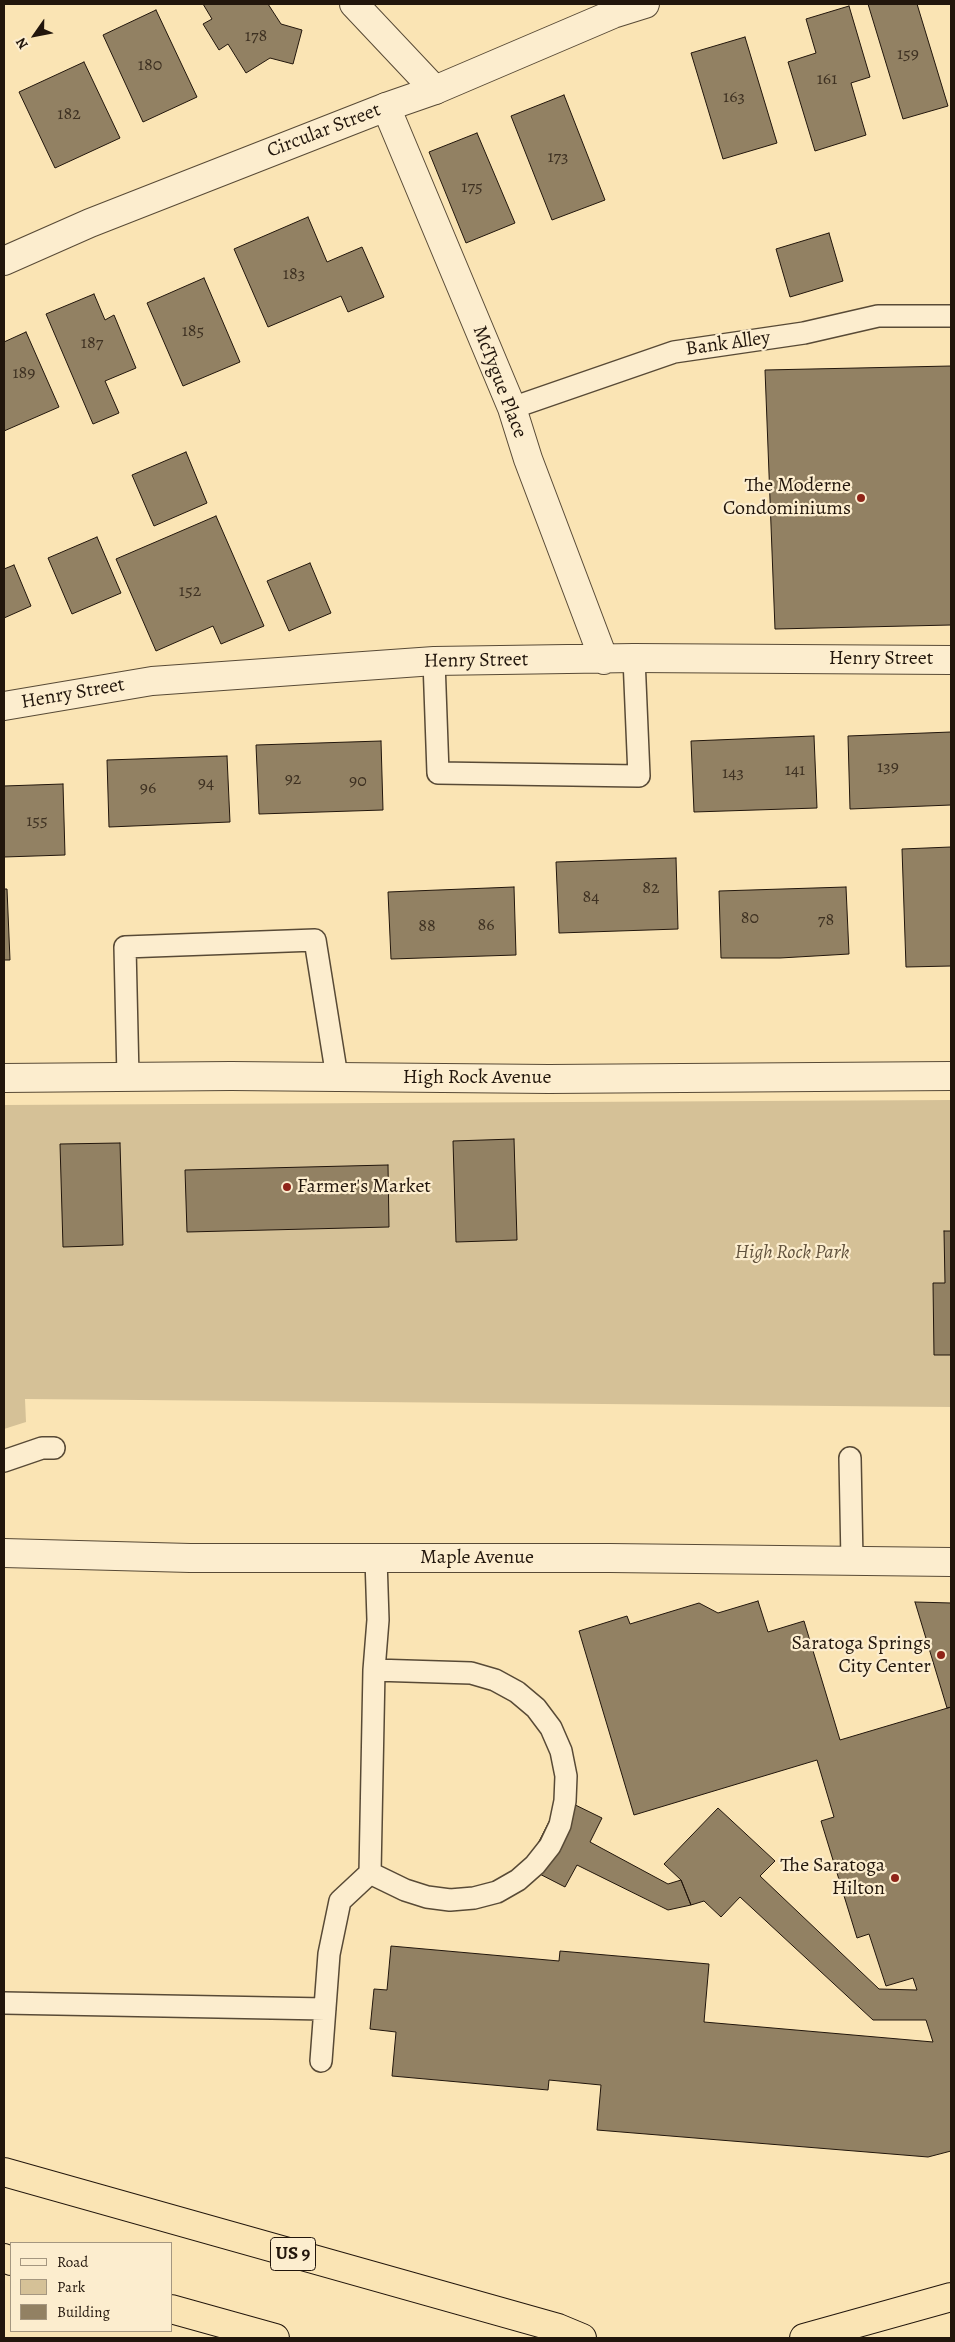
<!DOCTYPE html>
<html>
<head>
<meta charset="utf-8">
<style>
	body { margin:0 }
	#map { position:relative; width:955px; height:2342px; overflow:hidden; background:#fae4b4; font-family:Alegreya,serif }
	canvas { display:block }
	.frame { position:absolute; inset:0; border:5px solid #22160c; pointer-events:none }
	.legend { position:absolute; left:10px; top:2242px; width:162px; height:90px; box-sizing:border-box; background:#fcedce; border:1px solid #a59780; margin:0; padding:6px 9px; list-style:none; font-size:15px; color:#22160c }
	.legend li { display:flex; align-items:center; gap:10px; height:25px }
	.legend b { width:25px; border:1px solid #a59780 }
	.north { position:absolute; left:10px; top:10px; width:50px; height:50px; -webkit-text-stroke:4px #fcedce; paint-order:stroke; rotate:237deg; font-size:14px; font-weight:700; line-height:20px; text-align:center; color:#22160c }
	.north::after { content:''; display:block; margin:auto; width:18px; height:22px; background:#22160c; clip-path:polygon(50% 0,100% 100%,50% 72%,0 100%) }
</style>
</head>
<body>
<div id="map">
<canvas width="955" height="2342"></canvas>
<div class="frame"></div>
<ul class="legend">
<li><b style="height:6px;background:#fcedce"></b>Road</li>
<li><b style="height:14px;background:#d5c197"></b>Park</li>
<li><b style="height:14px;background:#928163"></b>Building</li>
</ul>
<div class="north">N</div>
</div>
<script>
const c = document.querySelector('canvas').getContext('2d');
c.lineJoin = 'round';
function fill(path, color) { c.fillStyle = color; c.fill(path, 'evenodd'); }
const shape = rows => new Path2D(rows.map(r => 'M' + r).join(''));
function stroke(path, color, width, dash) { c.strokeStyle = color; c.lineWidth = width; c.lineCap = dash ? 'butt' : 'round'; c.setLineDash(dash || []); c.stroke(path); }
function write(font, color, halo, rows, align = 'center') {
  c.font = font + ' Alegreya,serif'; c.lineWidth = 4.5; c.setLineDash([]); c.textBaseline = 'middle'; c.strokeStyle = halo; c.fillStyle = color; for (const [text, x, y, turn = 0] of rows) {
    c.save(); c.translate(x, y); c.rotate((+turn || 0) * Math.PI / 180); c.textAlign = isNaN(turn) ? turn : align; if (halo) c.strokeText(text, 0, 0); c.fillText(text, 0, 0); c.restore();
  }
}
fill(shape([
	[951,1100,951,1407,25,1399,26,1422,4,1429,4,1105]
]), '#d5c197');
const building = shape([
	[203,4,268,4,281,24,302,30,293,64,270,58,246,73,228,44,219,50,203,24,212,19,203,4],
	[868,4,917,4,948,106,903,119,868,4],
	[849,6,870,77,851,83,866,135,815,151,788,62,816,53,806,19,849,6],
	[156,10,197,97,143,122,103,35,156,10],
	[745,37,777,143,723,159,691,53,745,37],
	[84,62,120,138,55,168,19,92,84,62],
	[564,95,605,200,552,220,511,116,564,95],
	[477,133,515,223,466,243,429,152,477,133],
	[308,217,327,262,362,247,384,297,348,312,341,296,268,327,234,249,308,217],
	[829,233,843,281,790,297,776,249,829,233],
	[204,278,240,362,183,386,147,303,204,278],
	[94,294,105,320,114,315,136,368,105,381,119,413,93,424,46,314,94,294],
	[26,332,59,407,4,431,4,342,26,332],
	[951,366,951,625,775,629,765,370,951,366],
	[186,452,207,503,154,526,132,475,186,452],
	[216,516,264,626,221,644,213,626,156,651,116,559,216,516],
	[97,537,121,593,72,614,48,558,97,537],
	[310,563,331,613,289,631,267,581,310,563],
	[14,565,31,606,4,618,4,569,14,565],
	[951,732,951,805,850,809,848,736,951,732],
	[814,736,817,808,694,812,691,741,814,736],
	[381,741,383,810,259,814,256,745,381,741],
	[227,756,230,822,109,827,107,760,227,756],
	[63,784,65,855,4,857,4,786,63,784],
	[951,847,951,966,906,967,902,849,951,847],
	[676,858,678,929,559,933,556,862,676,858],
	[514,887,516,955,391,959,388,892,514,887],
	[846,887,849,954,780,958,721,958,719,891,846,887],
	[4,889,7,889,10,960,4,960,4,889],
	[514,1139,517,1240,456,1242,453,1141,514,1139],
	[120,1143,123,1245,63,1247,60,1144,120,1143],
	[388,1165,389,1227,187,1232,185,1170,388,1165],
	[944,1231,951,1231,951,1355,934,1355,933,1283,945,1283,944,1231],
	[758,1601,768,1632,804,1621,840,1740,951,1707,951,2151,928,2157,597,2130,601,2085,549,2080,548,2090,392,2076,396,2032,370,2029,374,1989,387,1990,391,1946,559,1961,560,1951,709,1964,704,2022,933,2042,926,2020,873,2020,740,1897,721,1917,704,1901,691,1905,681,1880,664,1864,718,1808,775,1861,760,1876,879,1989,917,1990,913,1978,886,1986,869,1934,857,1938,821,1821,834,1817,817,1760,634,1815,579,1631,627,1616,630,1624,699,1603,718,1613,758,1601],
	[915,1602,951,1603,951,1707,947,1708,915,1602],
	[561,1798,602,1818,590,1842,668,1884,681,1880,691,1905,668,1910,577,1865,565,1887,526,1867,561,1798]
]);
fill(building, '#928163');
stroke(building, '#22160c', 1);
const service = shape([
	[512,408,674,352,804,333,878,316,951,316],
	[434,661,438,773,639,776,634,658],
	[128,1077,125,947,315,940,337,1077],
	[850,1458,852,1561],
	[4,1461,42,1448,54,1448],
	[370,1873,405,1890,427,1897,450,1900,474,1898,497,1892,518,1880,535,1865,550,1846,560,1825,565,1801,566,1776,561,1751,551,1728,536,1708,517,1692,495,1680,471,1673,374,1670],
	[4,2003,325,2009],
	[321,2061,329,1954,340,1901,370,1873,374,1670,378,1620,376,1559]
]);
const minor = shape([
	[354,4,435,90],
	[386,107,512,408,528,459,604,660],
	[4,706,152,681,434,661,634,658,951,660]
]);
const tertiary = shape([
	[4,261,90,223,386,107,435,90,613,14,645,4],
	[4,1078,231,1076,549,1079,951,1076],
	[4,1553,190,1558,610,1558,951,1562]
]);
const trunk = shape([
	[4,2172,558,2328,582,2338],
	[4,2258,11,2261],
	[171,2309,275,2338],
	[804,2338,951,2297]
]);
stroke(service, '#584a36', 24);
stroke(minor, '#584a36', 30);
stroke(tertiary, '#584a36', 30);
stroke(trunk, '#22160c', 30);
stroke(service, '#fcedce', 21);
stroke(minor, '#fcedce', 28);
stroke(tertiary, '#fcedce', 28);
stroke(trunk, '#fae4b4', 28);
for (const [x, y, r, color] of [
	[861,498,5,"#8f2418"],
	[287,1187,5,"#8f2418"],
	[941,1655,5,"#8f2418"],
	[895,1878,5,"#8f2418"]
]) { const dot = new Path2D(); dot.arc(x, y, r, 0, 2 * Math.PI); c.fillStyle = color; c.fill(dot); stroke(dot, '#fcedce', 2); }
write('18px', '#3e3122', null, [
	["178",256,37],
	["159",908,55],
	["180",150,66],
	["161",827,80],
	["163",734,98],
	["182",69,115],
	["173",558,158],
	["175",472,188],
	["183",294,275],
	["185",193,332],
	["187",92,344],
	["189",24,374],
	["152",190,592],
	["139",888,768],
	["141",795,771],
	["143",733,774],
	["92",293,780],
	["90",358,782],
	["94",206,784],
	["96",148,789],
	["155",37,822],
	["82",651,889],
	["84",591,898],
	["80",750,919],
	["78",826,921],
	["86",486,926],
	["88",427,927]
]);
for (const [x, y, w] of [
	[293,2254,45]
]) { const box = new Path2D(); box.roundRect(x - w / 2, y - 16.5, w, 33, 4); c.fillStyle = '#fcedce'; c.fill(box); stroke(box, '#22160c', 1); }
write('bold 19px', '#22160c', null, [
	["US 9",293,2254]
]);
write('20px', '#22160c', '#fcedce', [
	["Circular Street",324,131,-21],
	["Bank Alley",728,344,-8],
	["McTygue Place",499,382,69],
	["Henry Street",881,659],
	["Henry Street",476,661,-1],
	["Henry Street",73,694,-10],
	["High Rock Avenue",477,1078],
	["Maple Avenue",477,1558]
]);
write('20px', '#22160c', '#fcedce', [
	["The Moderne",851,486],
	["Condominiums",851,509],
	["Farmer's Market",297,1187,"left"],
	["Saratoga Springs",931,1644],
	["City Center",931,1667],
	["The Saratoga",885,1866],
	["Hilton",885,1889]
], 'right');
write('italic 20px', '#61523d', '#fcedce', [
	["High Rock Park",792,1253]
]);
</script>
</body>
</html>
